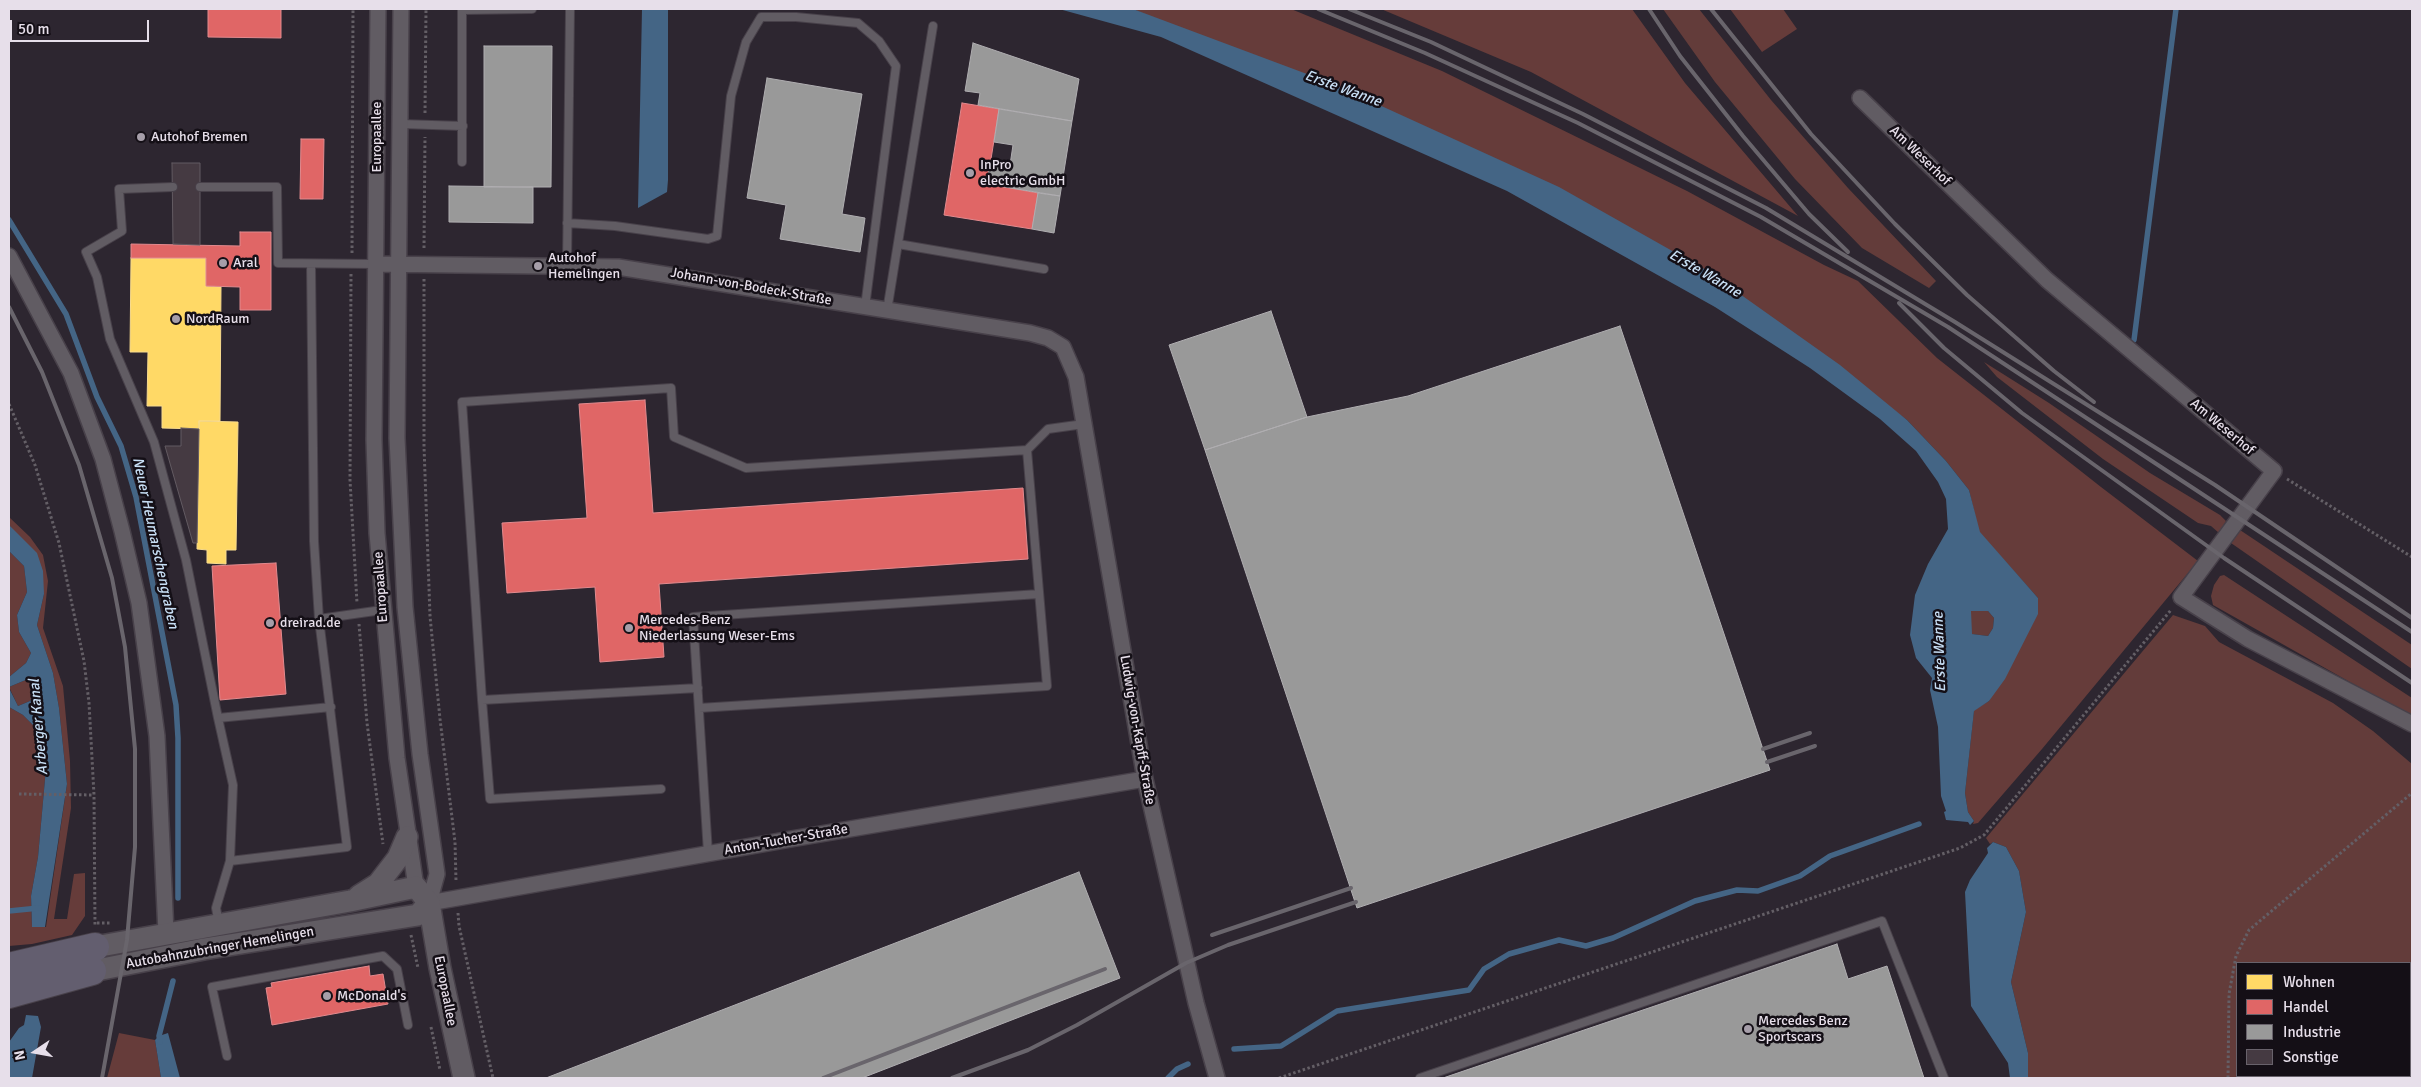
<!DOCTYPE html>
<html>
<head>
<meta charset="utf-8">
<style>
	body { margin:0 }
	#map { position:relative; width:2421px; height:1087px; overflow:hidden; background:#2d2630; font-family:Signika,sans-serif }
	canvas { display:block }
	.frame { position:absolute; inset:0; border:10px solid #e7dfea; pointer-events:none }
	.legend { position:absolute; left:2236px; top:962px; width:175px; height:115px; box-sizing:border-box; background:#140f16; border:1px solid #68626b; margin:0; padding:6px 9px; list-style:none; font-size:15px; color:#e7dfea }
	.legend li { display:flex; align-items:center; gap:10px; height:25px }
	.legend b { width:25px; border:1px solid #68626b }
	.north { position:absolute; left:10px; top:1027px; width:50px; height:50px; -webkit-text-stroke:4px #140f16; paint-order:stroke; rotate:258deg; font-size:14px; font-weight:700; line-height:20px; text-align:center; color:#e7dfea }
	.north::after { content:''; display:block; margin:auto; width:18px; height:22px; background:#e7dfea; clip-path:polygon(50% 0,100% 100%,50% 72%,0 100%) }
	.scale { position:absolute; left:10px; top:20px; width:139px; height:22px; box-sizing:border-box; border:2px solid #e7dfea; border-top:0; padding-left:6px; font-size:15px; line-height:18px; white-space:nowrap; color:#e7dfea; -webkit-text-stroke:4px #140f16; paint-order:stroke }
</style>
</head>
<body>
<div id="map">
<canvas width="2421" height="1087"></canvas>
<div class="frame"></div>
<ul class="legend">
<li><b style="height:14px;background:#ffd966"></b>Wohnen</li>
<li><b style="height:14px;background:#e06666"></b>Handel</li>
<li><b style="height:14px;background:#999"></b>Industrie</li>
<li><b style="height:14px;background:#453a42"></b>Sonstige</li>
</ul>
<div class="north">N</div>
<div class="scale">50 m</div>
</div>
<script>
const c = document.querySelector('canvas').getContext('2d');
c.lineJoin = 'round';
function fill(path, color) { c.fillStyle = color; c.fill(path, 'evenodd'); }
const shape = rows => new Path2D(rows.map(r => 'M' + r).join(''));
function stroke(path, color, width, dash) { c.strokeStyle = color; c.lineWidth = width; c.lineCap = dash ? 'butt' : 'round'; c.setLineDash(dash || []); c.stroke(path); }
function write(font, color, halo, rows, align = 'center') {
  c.font = font + ' Signika,sans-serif'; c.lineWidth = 5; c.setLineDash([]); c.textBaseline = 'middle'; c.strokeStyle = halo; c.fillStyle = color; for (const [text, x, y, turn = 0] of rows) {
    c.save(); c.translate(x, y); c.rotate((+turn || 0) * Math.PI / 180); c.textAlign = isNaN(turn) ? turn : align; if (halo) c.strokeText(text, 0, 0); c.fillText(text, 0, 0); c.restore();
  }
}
fill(shape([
	[1663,9,1699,9,1771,100,1848,188,1936,281,1929,288,1862,248,1795,179,1715,82],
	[1984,362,2049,403,2150,473,2220,515,2226,521,2219,533,2211,526,2198,523,2103,459,1997,377],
	[2240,530,2412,645,2412,669,2231,543],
	[2224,575,2412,698,2412,717,2213,605,2211,596,2214,585,2220,576],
	[1971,610,1988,611,1994,618,1993,628,1988,636,1971,634],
	[2173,615,2205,626,2219,642,2333,703,2373,731,2412,764,2412,1078,2028,1078,2028,1053,2011,982,2026,912,2019,871,2006,847,1993,842,1990,844,1986,838],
	[2237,963,2410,963,2410,1076,2237,1076]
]), '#633c3a');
fill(shape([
	[1133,9,1291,9,1442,71,1687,191,1824,265,1858,281,1937,358,2101,487,2198,561,2042,749,1978,823,1973,824,1974,821,1968,812,1965,793,1974,710,1989,701,2038,598,1979,532,1969,490,1946,461,1907,420,1706,270],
	[1381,9,1632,9,1685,83,1798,216,1531,72],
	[1730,9,1783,9,1797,29,1762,52],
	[9,517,30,537,43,555,48,581,43,628,63,686,70,761,71,808,54,919,67,919,74,874,85,873,85,916,72,935,32,944,9,946,9,707,23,715,36,728,46,768,38,857,31,896,32,927,46,927,67,784,59,708,53,673,37,625,44,594,16,534,9,525],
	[9,551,24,566,27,592,17,615,19,632,31,653,26,663,9,677],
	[28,679,36,689,30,701,18,706,9,687],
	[119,1033,155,1040,161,1078,107,1078]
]), '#663c3a');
fill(shape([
	[642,9,668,9,668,180,667,192,638,208],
	[1059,9,1133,9,1331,83,1559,187,1706,270,1840,365,1907,420,1946,461,1969,490,1980,532,2038,598,2038,614,2005,679,1989,701,1974,711,1965,793,1968,812,1974,821,1970,825,1968,822,1946,820,1944,812,1946,811,1941,796,1938,727,1930,690,1932,678,1916,658,1910,635,1915,595,1928,564,1948,529,1946,499,1938,482,1916,451,1880,419,1810,368,1715,307,1507,191,1161,37],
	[1971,611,1988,611,1994,618,1993,628,1988,636,1972,634],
	[9,525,37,553,43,571,44,594,37,625,53,673,59,708,67,784,45,927,32,927,31,896,38,857,46,768,36,728,23,715,9,707,9,688,18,706,30,701,36,689,28,679,9,687,9,677,26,663,31,653,19,632,17,615,27,592,24,566,9,551],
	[1993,842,2006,847,2019,871,2026,912,2011,982,2028,1053,2028,1078,2010,1078,2008,1063,1971,1006,1965,892,1970,880,1988,853,1987,848],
	[26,1015,38,1016,41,1027,32,1078,9,1078,9,1042,19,1028,24,1025],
	[168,1033,180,1078,161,1078,155,1040,159,1036]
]), '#446585');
const homes = shape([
	[131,258,206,258,206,286,221,287,220,421,199,421,199,429,162,428,162,406,147,406,148,352,130,352,131,258],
	[199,421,238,422,236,550,226,550,226,564,207,563,207,550,197,549,199,421]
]);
fill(homes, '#ffd966');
stroke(homes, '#f8db8e', 1);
const shops = shape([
	[208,9,281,9,281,38,208,37,208,9],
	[962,103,999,109,987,184,1038,193,1032,229,944,215,962,103],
	[301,139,324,139,323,199,300,199,301,139],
	[240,232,271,232,271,310,240,310,240,287,206,286,206,258,131,258,131,244,240,246,240,232],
	[645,400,653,513,1023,488,1028,559,659,584,664,657,600,662,595,587,507,593,502,523,587,518,579,404,645,400],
	[276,563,286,694,220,700,212,566,276,563],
	[369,966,370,976,383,974,388,1004,272,1025,266,988,272,987,271,983,369,966]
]);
fill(shops, '#e06666');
stroke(shops, '#e28a8e', 1);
const industry = shape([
	[973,43,1079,79,1072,121,978,105,980,93,965,91,973,43],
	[484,46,552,46,551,187,484,187,484,46],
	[767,78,862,94,842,214,865,218,860,252,780,239,786,205,747,198,767,78],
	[999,109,1072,121,1060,196,987,184,990,162,1010,165,1013,145,994,142,999,109],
	[449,186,533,187,533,223,449,222,449,186],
	[1038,193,1060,196,1054,233,1032,229,1038,193],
	[1271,311,1307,417,1205,450,1169,345,1271,311],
	[1620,326,1770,770,1357,908,1205,450,1307,417,1408,396,1620,326],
	[1079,872,1120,978,862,1078,546,1078,1079,872],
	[1837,944,1848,979,1887,966,1924,1078,1443,1078,1837,944]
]);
fill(industry, '#999');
stroke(industry, '#b0aeb1', 1);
stroke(shape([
	[9,220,66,314,97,397,121,446,136,497,176,705,178,738,178,898],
	[2134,340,2176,9],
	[9,911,39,908],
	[160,1042,159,1036,173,981],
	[1234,1049,1281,1046,1337,1011,1469,990,1484,969,1509,954,1559,940,1586,946,1613,938,1695,901,1737,890,1758,891,1800,876,1830,856,1919,824],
	[1168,1078,1177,1069,1188,1064]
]), '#446585', 5.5);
const building = shape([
	[172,163,200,163,200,245,173,244,172,163],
	[181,428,199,429,197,543,193,543,165,446,181,446,181,428]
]);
fill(building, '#453a42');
stroke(building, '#635b62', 1);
const lane = shape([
	[401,124,463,126],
	[462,162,462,10,532,9],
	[173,187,119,189,122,231,86,252,97,277,110,339,154,442,186,560,218,718],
	[200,187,277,187,278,263,376,264],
	[567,223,615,226,708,239,717,236,731,96,746,42,761,17,796,17,858,23,879,41,896,66,865,307],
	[898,244,1044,269],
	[567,266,570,9],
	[887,311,933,26],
	[319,619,382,610],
	[698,688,482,700,462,402,671,388,674,437,746,468,1027,450],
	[482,700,490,799,661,789],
	[699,708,1047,686,1027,450,1048,429,1084,424],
	[708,853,693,617,1039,594],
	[230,861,347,847,319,619,314,541,311,264],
	[219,924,216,908,230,861,233,785,218,718,331,707],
	[227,1056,212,987,383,956,397,969,408,1025],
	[1420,1078,1882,921,1944,1078]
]);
const street = shape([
	[378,9,374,440,377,533,397,758,416,887],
	[401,9,397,438,405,607,420,754,437,874,429,903,791,839,1145,779],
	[1860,98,2047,280,2274,471,2181,597,2248,639,2412,724],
	[9,256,71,373,103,459,122,531,139,603,157,736,166,933],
	[376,264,618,267,1030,333,1048,338,1063,347,1076,377,1145,779,1196,1003,1217,1078]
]);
const secondary = shape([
	[359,896,378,884,398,858,407,837],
	[95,947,350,901,416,887,429,903,440,968,464,1078],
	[92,971,204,949,418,915,429,903]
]);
const highway = shape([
	[9,967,95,947],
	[9,994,92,971]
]);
stroke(lane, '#48414a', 10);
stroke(street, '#48414a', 18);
stroke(secondary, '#48414a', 24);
stroke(highway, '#48414a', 30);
stroke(shape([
	[425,113,426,9],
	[424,248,425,137],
	[352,253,353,9],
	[351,274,350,480,357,603],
	[424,279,424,446,430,616,440,719,455,842,456,881],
	[9,404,35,465,59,543,84,661,89,703,94,795,95,927],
	[2287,479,2412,557],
	[359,624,367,723,383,844],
	[19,794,94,795],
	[458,913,459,926,493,1078],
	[97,923,111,923],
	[411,935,418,968],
	[431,1027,440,1070],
	[1279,1078,1960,848,1984,835,2171,610],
	[2228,1078,2229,994,2236,956,2249,930,2412,793]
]), '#645f66', 3, [2.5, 2.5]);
stroke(lane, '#615c63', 8);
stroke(street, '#615c63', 15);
stroke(secondary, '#615c63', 21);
stroke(highway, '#635e6f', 28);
stroke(shape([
	[1318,9,1425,53,1578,123,1761,217,1948,327,2412,632],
	[1349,9,1431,42,1583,114,1766,208,1955,322,2215,485,2412,618],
	[1649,9,1680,56,1743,136,1809,214,1848,252],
	[1711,9,1811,134,1895,224,1967,295,2054,371,2094,402],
	[1899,303,1944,348,2022,413,2224,558,2412,683],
	[9,307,42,372,79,465,112,578,125,647,135,749,135,847,127,940,102,1078],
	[1763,749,1810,733],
	[1767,762,1815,746],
	[1212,935,1351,888],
	[823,1078,1105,969],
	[952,1078,1028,1050,1077,1025,1186,963,1228,945,1356,902]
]), '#69656c', 4);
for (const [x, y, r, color] of [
	[141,137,5,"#a69ea9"],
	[970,173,5,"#a69ea9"],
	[223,263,5,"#a69ea9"],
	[538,266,5,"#a69ea9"],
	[176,319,5,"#a69ea9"],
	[270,623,5,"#a69ea9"],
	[629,628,5,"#a69ea9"],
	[327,996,5,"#a69ea9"],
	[1748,1029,5,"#a69ea9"]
]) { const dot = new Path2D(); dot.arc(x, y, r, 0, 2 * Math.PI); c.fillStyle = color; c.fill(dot); stroke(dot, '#140f16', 2); }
write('14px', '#e7dfea', '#140f16', [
	["Autohof Bremen",151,137],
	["InPro",980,165],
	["electric GmbH",980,181],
	["Autohof",548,258],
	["Hemelingen",548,274],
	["Aral",233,263],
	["NordRaum",186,319],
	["Mercedes-Benz",639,620],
	["Niederlassung Weser-Ems",639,636],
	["dreirad.de",280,623],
	["McDonald's",337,996],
	["Mercedes Benz",1758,1021],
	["Sportscars",1758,1037]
], 'left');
write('14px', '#e7dfea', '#140f16', [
	["Europaallee",377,137,-90],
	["Am Weserhof",1920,156,44],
	["Johann-von-Bodeck-Straße",751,287,10],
	["Am Weserhof",2222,427,40],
	["Europaallee",381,587,-94],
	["Ludwig-von-Kapff-Straße",1137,730,80],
	["Anton-Tucher-Straße",786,840,-10],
	["Autobahnzubringer Hemelingen",220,948,-10],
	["Europaallee",445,991,79]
]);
write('italic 15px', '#c7def4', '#140f16', [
	["Erste Wanne",1343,89,20],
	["Erste Wanne",1705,274,30],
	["Neuer Heumarschengraben",155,543,78],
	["Erste Wanne",1940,652,-92],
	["Arberger Kanal",39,727,-95]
]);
</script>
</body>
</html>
